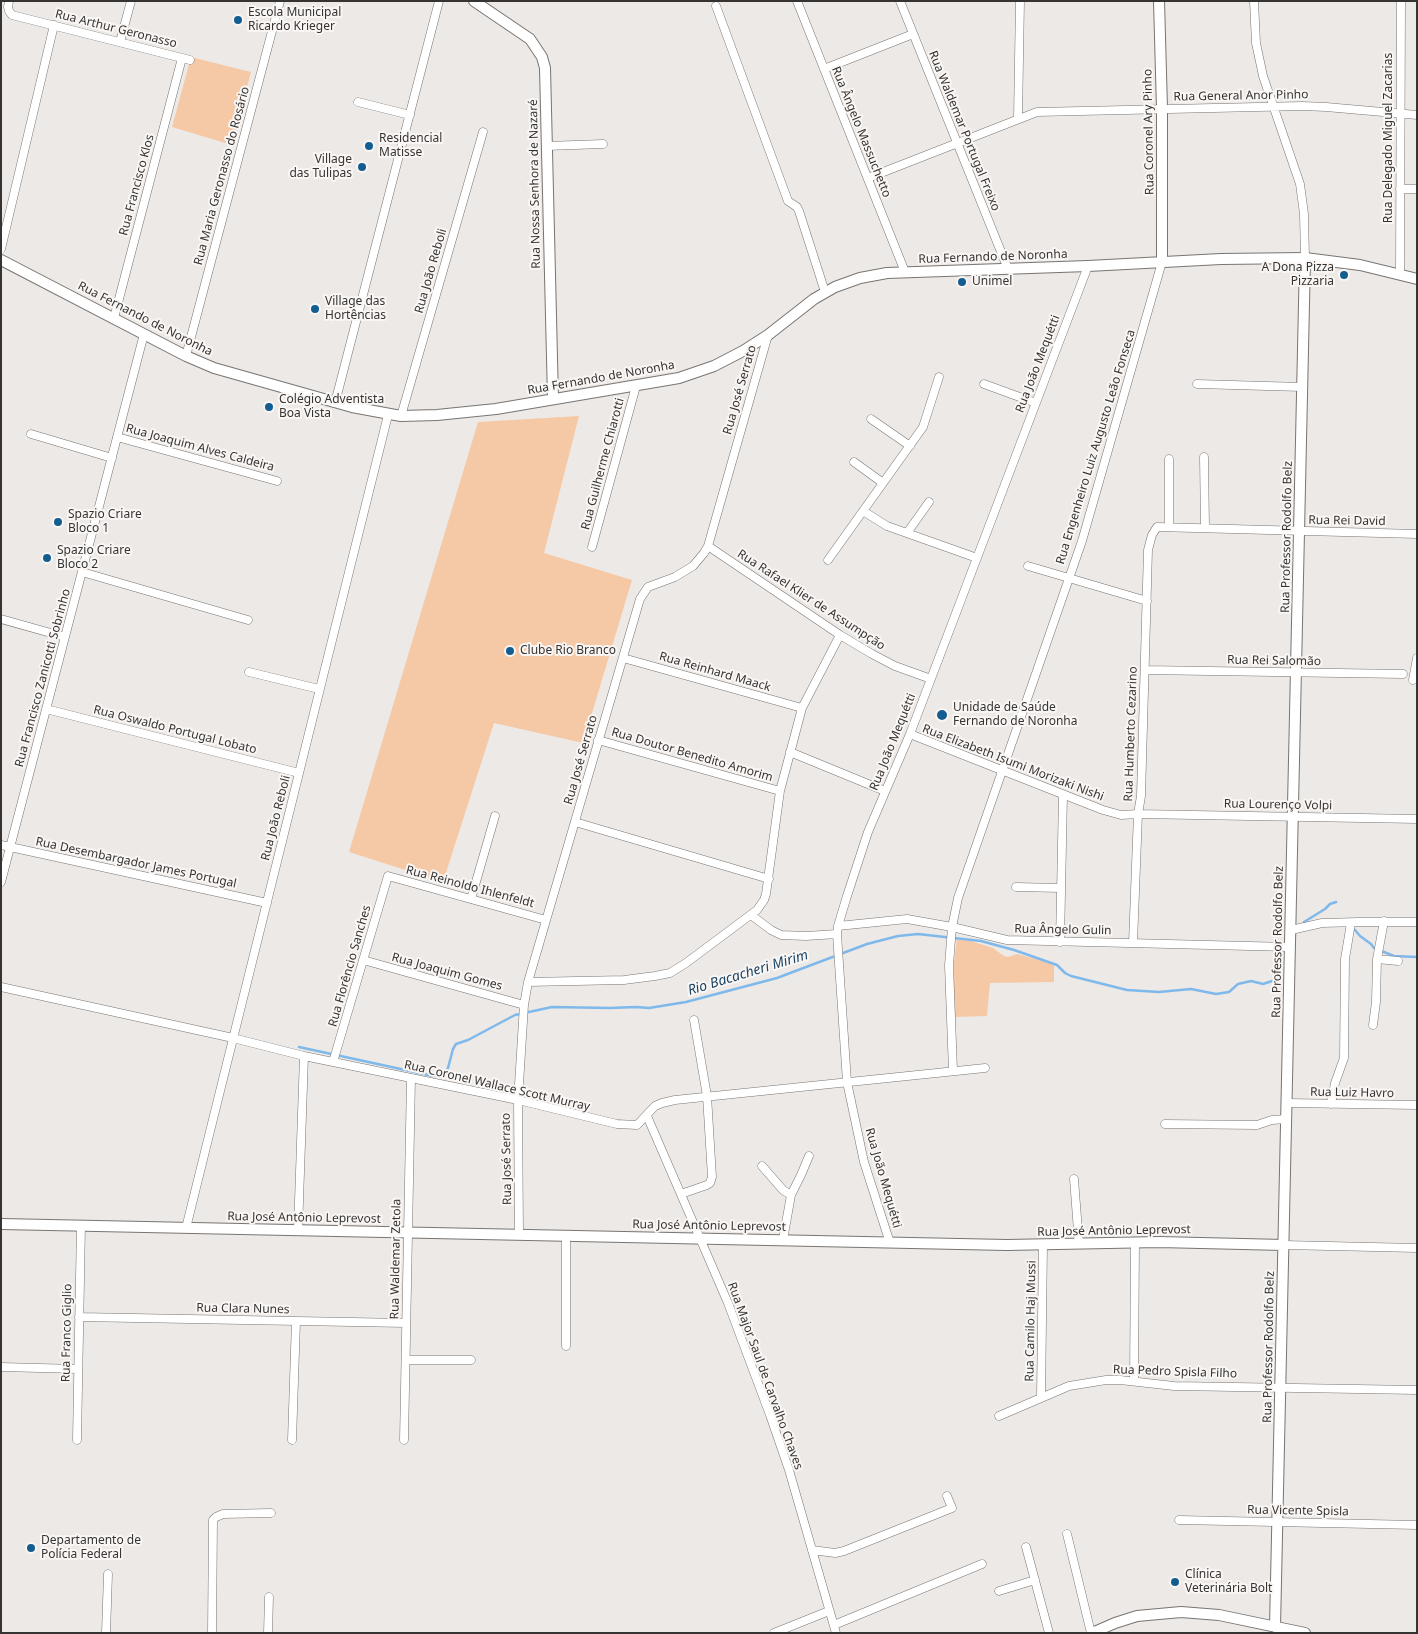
<!DOCTYPE html>
<html>
<head>
<meta charset="utf-8">
<style>
	body { margin:0 }
	#map { position:relative; width:1418px; height:1634px; overflow:hidden; background:#ede9e6; font-family:"Noto Sans",sans-serif }
	canvas { display:block }
	.frame { position:absolute; inset:0; border:2px solid #353433; pointer-events:none }
</style>
</head>
<body>
<div id="map">
<canvas width="1418" height="1634"></canvas>
<div class="frame"></div>
</div>
<script>
const c = document.querySelector('canvas').getContext('2d');
c.lineJoin = 'round';
function fill(path, color) { c.fillStyle = color; c.fill(path, 'evenodd'); }
const shape = rows => new Path2D(rows.map(r => 'M' + r).join(''));
function stroke(path, color, width, dash) { c.strokeStyle = color; c.lineWidth = width; c.lineCap = dash ? 'butt' : 'round'; c.setLineDash(dash || []); c.stroke(path); }
function write(font, color, halo, rows, align = 'center') {
  c.font = font + ' "Noto Sans",sans-serif'; c.lineWidth = 4; c.setLineDash([]); c.textBaseline = 'middle'; c.strokeStyle = halo; c.fillStyle = color; for (const [text, x, y, turn = 0] of rows) {
    c.save(); c.translate(x, y); c.rotate((+turn || 0) * Math.PI / 180); c.textAlign = isNaN(turn) ? turn : align; if (halo) c.strokeText(text, 0, 0); c.fillText(text, 0, 0); c.restore();
  }
}
fill(shape([
	[191,57,251,72,232,145,172,127],
	[579,416,544,553,632,580,583,743,494,723,443,882,349,852,478,422],
	[957,938,971,941,993,948,1004,956,1008,957,1017,954,1054,964,1054,982,990,983,987,1016,954,1017,954,963]
]), '#f6c9a6');
stroke(shape([
	[1304,922,1325,909,1330,904,1336,902],
	[1355,930,1360,936,1371,944,1374,948,1394,956,1417,957],
	[299,1047,433,1076,440,1075,445,1073,448,1068,453,1049,456,1044,468,1040,515,1015,552,1007,610,1008,636,1007,649,1008,686,1002,777,978,867,944,898,936,918,934,981,941,1014,950,1057,965,1065,973,1071,976,1127,990,1159,992,1191,989,1216,994,1229,992,1238,984,1251,981,1263,984,1275,980]
]), '#7fb9eb', 2.5);
const street = shape([
	[9,1,8,7,9,11,12,15,190,60],
	[797,1,905,272],
	[900,1,1008,269],
	[1254,1,1256,43,1263,76,1300,184,1304,214,1305,258],
	[716,6,788,201,797,207,799,211,825,292],
	[120,42,131,1],
	[824,69,913,34],
	[358,102,410,115],
	[1018,118,1020,1],
	[546,146,603,144],
	[868,178,1037,112,1302,106,1326,107,1417,115],
	[1400,189,1417,189],
	[1,249,54,25],
	[1400,274,1401,1],
	[114,318,182,58],
	[186,356,280,1],
	[984,384,1036,403],
	[1197,384,1302,387],
	[335,403,439,1],
	[401,416,483,132],
	[871,419,910,446],
	[31,434,112,458],
	[117,437,277,481],
	[1204,457,1205,528],
	[1169,459,1169,527],
	[854,462,883,483],
	[863,511,887,526,977,558],
	[907,533,929,502],
	[708,546,840,635,872,654,895,666,931,679],
	[592,547,636,386],
	[828,560,923,427,939,377],
	[1028,566,1147,601],
	[82,572,248,620],
	[1,619,65,637],
	[623,658,802,708],
	[1145,670,1403,674],
	[249,672,319,689],
	[1413,680,1417,658],
	[46,709,299,773],
	[910,734,1103,810,1121,815,1138,814,1417,819],
	[598,740,780,791],
	[790,752,885,791],
	[575,822,769,879],
	[1,845,267,903],
	[1,882,144,334],
	[1016,887,1061,888],
	[471,899,495,816],
	[751,915,771,930,781,935,806,936,837,934],
	[838,926,907,919,952,927,1007,940,1290,947],
	[1291,930,1322,923,1358,922,1417,922],
	[1060,942,1063,795],
	[1133,943,1138,814,1141,796,1148,550,1152,535,1157,527,1417,534],
	[1377,959,1398,961],
	[363,960,524,1005],
	[528,982,624,980,655,976,670,973,686,963,757,910,764,900,766,894,780,791,802,708,840,635],
	[1,987,233,1038,304,1056,518,1100,617,1124,637,1125,655,1106,662,1103,675,1100,985,1068],
	[1373,1025,1376,1002,1377,959,1384,921],
	[333,1062,388,876,546,920],
	[953,1071,949,965,952,927,958,898,1082,541,1162,262],
	[1287,1103,1417,1105],
	[1331,1104,1335,1083,1344,1058,1345,959,1351,923],
	[647,1116,728,1303,770,1415,789,1470,836,1633],
	[1165,1124,1257,1125,1272,1120,1287,1119],
	[762,1166,783,1190,791,1195],
	[1074,1179,1079,1244],
	[681,1194,707,1185,710,1183,712,1177,707,1096,694,1020],
	[186,1228,388,415],
	[298,1230,304,1056],
	[519,1235,518,1100,524,1005,528,982,640,599,648,587,675,577,693,566,704,553,708,546,768,335],
	[783,1240,791,1195,801,1175,809,1156],
	[890,1243,864,1162,847,1082,837,934,838,926,847,896,868,832,910,734,1088,266],
	[1284,1245,1417,1248],
	[79,1317,406,1323],
	[566,1346,566,1236],
	[406,1360,471,1360],
	[1,1367,78,1369],
	[1134,1381,1135,1242],
	[1041,1397,1043,1245],
	[999,1416,1069,1386,1106,1380,1120,1380,1174,1386,1417,1390],
	[77,1440,81,1225],
	[292,1440,296,1321],
	[404,1440,411,1078],
	[1179,1520,1417,1525],
	[1067,1534,1091,1633],
	[1026,1547,1049,1633],
	[812,1550,835,1553,844,1551,952,1508,947,1496],
	[999,1591,1035,1580],
	[834,1625,982,1564],
	[106,1633,108,1574],
	[212,1633,213,1520,216,1517,223,1514,271,1513],
	[268,1633,269,1597],
	[774,1633,829,1611]
]);
const secondary = shape([
	[474,1,530,39,542,57,545,68,553,399],
	[1159,1,1162,109,1162,262],
	[1,260,186,356,214,368,352,407,401,416,437,415,496,409,679,378,714,366,743,351,768,335,814,299,835,287,860,278,887,273,1088,266,1221,259,1305,258,1360,265,1417,279],
	[1,1224,1007,1245,1159,1242,1284,1245],
	[1275,1627,1305,258],
	[1092,1633,1115,1623,1137,1616,1181,1612,1219,1615,1305,1633]
]);
stroke(street, '#787572', 9);
stroke(secondary, '#787572', 12);
stroke(street, '#fff', 8);
stroke(secondary, '#fff', 10);
for (const [x, y, r, color] of [
	[238,20,5,"#145d91"],
	[369,146,5,"#145d91"],
	[362,167,5,"#145d91"],
	[1344,275,5,"#145d91"],
	[962,282,5,"#145d91"],
	[315,309,5,"#145d91"],
	[269,407,5,"#145d91"],
	[58,522,5,"#145d91"],
	[47,558,5,"#145d91"],
	[510,651,5,"#145d91"],
	[942,715,6,"#145d91"],
	[31,1548,5,"#145d91"],
	[1175,1582,5,"#145d91"]
]) { const dot = new Path2D(); dot.arc(x, y, r, 0, 2 * Math.PI); c.fillStyle = color; c.fill(dot); stroke(dot, '#faf6f4', 2); }
write('12px', '#353433', '#faf6f4', [
	["Escola Municipal",248,13],
	["Ricardo Krieger",248,27],
	["Residencial",379,139],
	["Matisse",379,153],
	["Village",352,160,"right"],
	["das Tulipas",352,174,"right"],
	["A Dona Pizza",1334,268,"right"],
	["Pizzaria",1334,282,"right"],
	["Unimel",972,282],
	["Village das",325,302],
	["Hortências",325,316],
	["Colégio Adventista",279,400],
	["Boa Vista",279,414],
	["Spazio Criare",68,515],
	["Bloco 1",68,529],
	["Spazio Criare",57,551],
	["Bloco 2",57,565],
	["Clube Rio Branco",520,651],
	["Unidade de Saúde",953,708],
	["Fernando de Noronha",953,722],
	["Departamento de",41,1541],
	["Polícia Federal",41,1555],
	["Clínica",1185,1575],
	["Veterinária Bolt",1185,1589]
], 'left');
write('12px', '#353433', '#faf6f4', [
	["Rua Arthur Geronasso",116,29,14],
	["Rua General Anor Pinho",1241,96,-1],
	["Rua Waldemar Portugal Freixo",964,131,68],
	["Rua Ângelo Massuchetto",861,132,68],
	["Rua Coronel Ary Pinho",1149,132,-91],
	["Rua Delegado Miguel Zacarias",1389,138,-90],
	["Rua Maria Geronasso do Rosário",222,176,-75],
	["Rua Nossa Senhora de Nazaré",535,184,-91],
	["Rua Francisco Klos",137,185,-75],
	["Rua Fernando de Noronha",993,257,-2],
	["Rua João Reboli",431,271,-74],
	["Rua Fernando de Noronha",145,319,27],
	["Rua João Mequétti",1038,364,-69],
	["Rua Fernando de Noronha",601,378,-10],
	["Rua José Serrato",740,390,-74],
	["Rua Engenheiro Luiz Augusto Leão Fonseca",1096,447,-73],
	["Rua Joaquim Alves Caldeira",200,448,15],
	["Rua Guilherme Chiarotti",603,464,-75],
	["Rua Rei David",1347,521,1],
	["Rua Professor Rodolfo Belz",1287,537,-89],
	["Rua Rafael Klier de Assumpção",811,600,33],
	["Rua Rei Salomão",1274,661,1],
	["Rua Reinhard Maack",715,672,16],
	["Rua Francisco Zanicotti Sobrinho",43,678,-75],
	["Rua Oswaldo Portugal Lobato",175,730,14],
	["Rua Humberto Cezarino",1131,734,-88],
	["Rua João Mequétti",893,742,-68],
	["Rua Doutor Benedito Amorim",692,755,16],
	["Rua José Serrato",581,760,-74],
	["Rua Elizabeth Isumi Morizaki Nishi",1013,763,21],
	["Rua Lourenço Volpi",1278,805,1],
	["Rua João Reboli",276,818,-76],
	["Rua Desembargador James Portugal",136,863,12],
	["Rua Reinoldo Ihlenfeldt",470,887,15],
	["Rua Ângelo Gulin",1063,930,1],
	["Rua Professor Rodolfo Belz",1278,942,-89],
	["Rua Florêncio Sanches",350,966,-74],
	["Rua Joaquim Gomes",447,972,15],
	["Rua Coronel Wallace Scott Murray",497,1086,13],
	["Rua Luiz Havro",1352,1093,1],
	["Rua José Serrato",507,1159,-91],
	["Rua João Mequétti",883,1178,74],
	["Rua José Antônio Leprevost",304,1218,1],
	["Rua José Antônio Leprevost",709,1226,1],
	["Rua José Antônio Leprevost",1114,1231,-1],
	["Rua Waldemar Zetola",396,1259,-89],
	["Rua Clara Nunes",243,1309,1],
	["Rua Camilo Haj Mussi",1031,1321,-89],
	["Rua Franco Giglio",67,1333,-89],
	["Rua Professor Rodolfo Belz",1269,1347,-89],
	["Rua Pedro Spisla Filho",1175,1372,2],
	["Rua Major Saul de Carvalho Chaves",765,1376,70],
	["Rua Vicente Spisla",1298,1511,1]
]);
write('italic 14px', '#1a4466', '#faf6f4', [
	["Rio Bacacheri Mirim",748,973,-17]
]);
</script>
</body>
</html>
